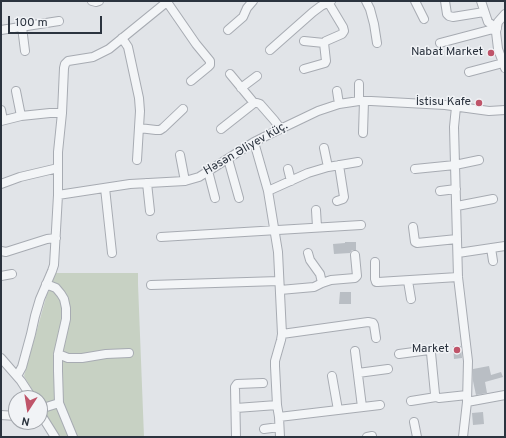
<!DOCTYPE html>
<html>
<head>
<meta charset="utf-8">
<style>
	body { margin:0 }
	#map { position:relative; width:506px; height:438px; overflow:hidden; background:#e1e4e8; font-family:Overpass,sans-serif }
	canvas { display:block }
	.frame { position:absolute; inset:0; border:2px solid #2b333e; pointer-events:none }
	.north { position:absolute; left:8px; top:390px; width:40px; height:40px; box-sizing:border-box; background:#f1f3f6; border:1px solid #a2a6ac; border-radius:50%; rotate:192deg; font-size:11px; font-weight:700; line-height:16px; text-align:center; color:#2b333e }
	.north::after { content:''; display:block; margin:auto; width:14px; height:18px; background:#bf5469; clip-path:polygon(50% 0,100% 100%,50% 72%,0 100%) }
	.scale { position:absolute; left:8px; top:16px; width:94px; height:18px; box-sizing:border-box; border:2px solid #2b333e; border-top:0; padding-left:5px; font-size:12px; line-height:14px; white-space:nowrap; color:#2b333e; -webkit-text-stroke:3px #f1f3f6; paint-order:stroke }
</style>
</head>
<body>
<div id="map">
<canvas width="506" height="438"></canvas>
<div class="frame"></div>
<div class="north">N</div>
<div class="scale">100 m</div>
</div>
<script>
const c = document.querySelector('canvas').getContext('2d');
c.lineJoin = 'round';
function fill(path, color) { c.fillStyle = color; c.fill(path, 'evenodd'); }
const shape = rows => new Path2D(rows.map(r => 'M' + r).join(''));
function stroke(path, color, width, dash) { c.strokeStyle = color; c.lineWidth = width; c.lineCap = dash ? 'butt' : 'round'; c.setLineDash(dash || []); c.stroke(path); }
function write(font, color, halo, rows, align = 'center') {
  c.font = font + ' Overpass,sans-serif'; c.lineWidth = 3; c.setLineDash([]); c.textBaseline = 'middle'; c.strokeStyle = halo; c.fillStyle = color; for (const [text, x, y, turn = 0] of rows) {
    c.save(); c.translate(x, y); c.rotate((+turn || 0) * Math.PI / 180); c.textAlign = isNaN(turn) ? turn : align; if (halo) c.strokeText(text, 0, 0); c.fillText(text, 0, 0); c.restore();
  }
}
fill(shape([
	[54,273,138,273,138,284,144,437,59,437,40,403,40,398,37,398,24,376,47,294,52,287]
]), '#c7d1c3');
fill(shape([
	[345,242,356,242,356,250,352,250,350,253,334,254,333,244,345,243],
	[340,292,351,292,351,304,339,304],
	[453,346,461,346,462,358,454,359],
	[489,366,491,375,501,372,503,377,485,382,487,393,476,395,473,381,473,369],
	[483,412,484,424,473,425,472,413]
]), '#b9bec4');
const minor = shape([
	[92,1,96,2,99,1],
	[366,1,370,9,374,24,377,43],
	[415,1,424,19],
	[445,1,447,14,449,16,453,17,484,12],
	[481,1,488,22,497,28],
	[167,2,196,44,210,61,210,65,208,67,191,81],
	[505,14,498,22,496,32,498,49,505,68],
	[22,27,25,51],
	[1,30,59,21],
	[228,30,243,17,247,8,253,1],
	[122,38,128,47,139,98,140,111,137,160],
	[304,41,324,43],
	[440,43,497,28],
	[270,50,313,12,321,6,331,1],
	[304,69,325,63,326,61,324,43,326,41,342,34,344,31,343,27,328,2],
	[469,72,503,63],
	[230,74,254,103],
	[359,84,359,101],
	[241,88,257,76],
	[16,91,21,116],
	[337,91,339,104],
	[456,107,454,127,458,277,468,361,467,402,463,437],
	[1,110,3,120],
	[1,121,21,116,50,113,62,113],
	[139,128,156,130,160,130,163,128,183,109],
	[221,129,254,103,257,103,260,104,274,120,280,128],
	[363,133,364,101],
	[254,142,268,191,278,252,282,334,281,340,275,361,275,366,277,405,279,417,280,437],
	[324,148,328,167],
	[180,155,185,181],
	[228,159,239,198],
	[288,169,291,181],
	[415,169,455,165,479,160],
	[208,171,215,198],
	[147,183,150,211],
	[1,184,20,177,58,168],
	[105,188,112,253],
	[268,191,308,173,328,167,358,162],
	[440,191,456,189],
	[58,195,130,184,185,181,199,177,254,142,272,133,318,111,339,104,359,101,371,101,445,105,489,111,505,110],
	[337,201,343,199,344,197,339,165],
	[457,206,493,199],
	[316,210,317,227],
	[413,227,415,242,417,243,457,239],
	[161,237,361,225],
	[491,248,493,261],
	[1,251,6,252,47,239,56,238],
	[308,253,310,260,320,274,322,283],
	[458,253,505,246],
	[375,262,375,279,376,282,378,282,458,277],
	[1,276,12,274],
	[408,281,411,299],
	[46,284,56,288,61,294,64,299,66,308,66,319,58,354,58,371,59,403,73,437],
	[151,285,279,281],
	[280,290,314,287,322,283,331,280,355,278,357,276,355,255],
	[282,334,368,322,373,323,374,325,376,338],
	[355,351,362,407],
	[58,354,68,358,82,358,106,354,129,353],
	[399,354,429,350,431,353,435,394,436,397,439,398,467,395],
	[1,358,21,381,32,398],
	[358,373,388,369],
	[17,376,22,367,31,334,35,316,40,299,52,271,54,265,58,195,58,152,62,113,64,68,65,64,68,61,93,57,109,49,168,1],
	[332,376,338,410],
	[411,401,436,397],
	[467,402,505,395],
	[236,408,277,405],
	[40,409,59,403],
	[40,413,55,437],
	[1,415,16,416],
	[279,417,380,405],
	[414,422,417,437],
	[264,429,279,427],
	[236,437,235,387,237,384,263,383],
	[367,437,372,436]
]);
stroke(minor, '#a7abb2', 10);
stroke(minor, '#f3f5f7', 8);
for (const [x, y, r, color] of [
	[491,53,4,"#bf5469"],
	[479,103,4,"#bf5469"],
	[457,350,4,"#bf5469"]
]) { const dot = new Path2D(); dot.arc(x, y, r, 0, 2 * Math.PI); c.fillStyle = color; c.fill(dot); stroke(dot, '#f1f3f6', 1.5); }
write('12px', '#2b333e', '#f1f3f6', [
	["Nabat Market",483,53],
	["İstisu Kafe",471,103],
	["Market",449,350]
], 'right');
write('12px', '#2b333e', '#f1f3f6', [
	["Həsən Əliyev küç.",246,149,-30]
]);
</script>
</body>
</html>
